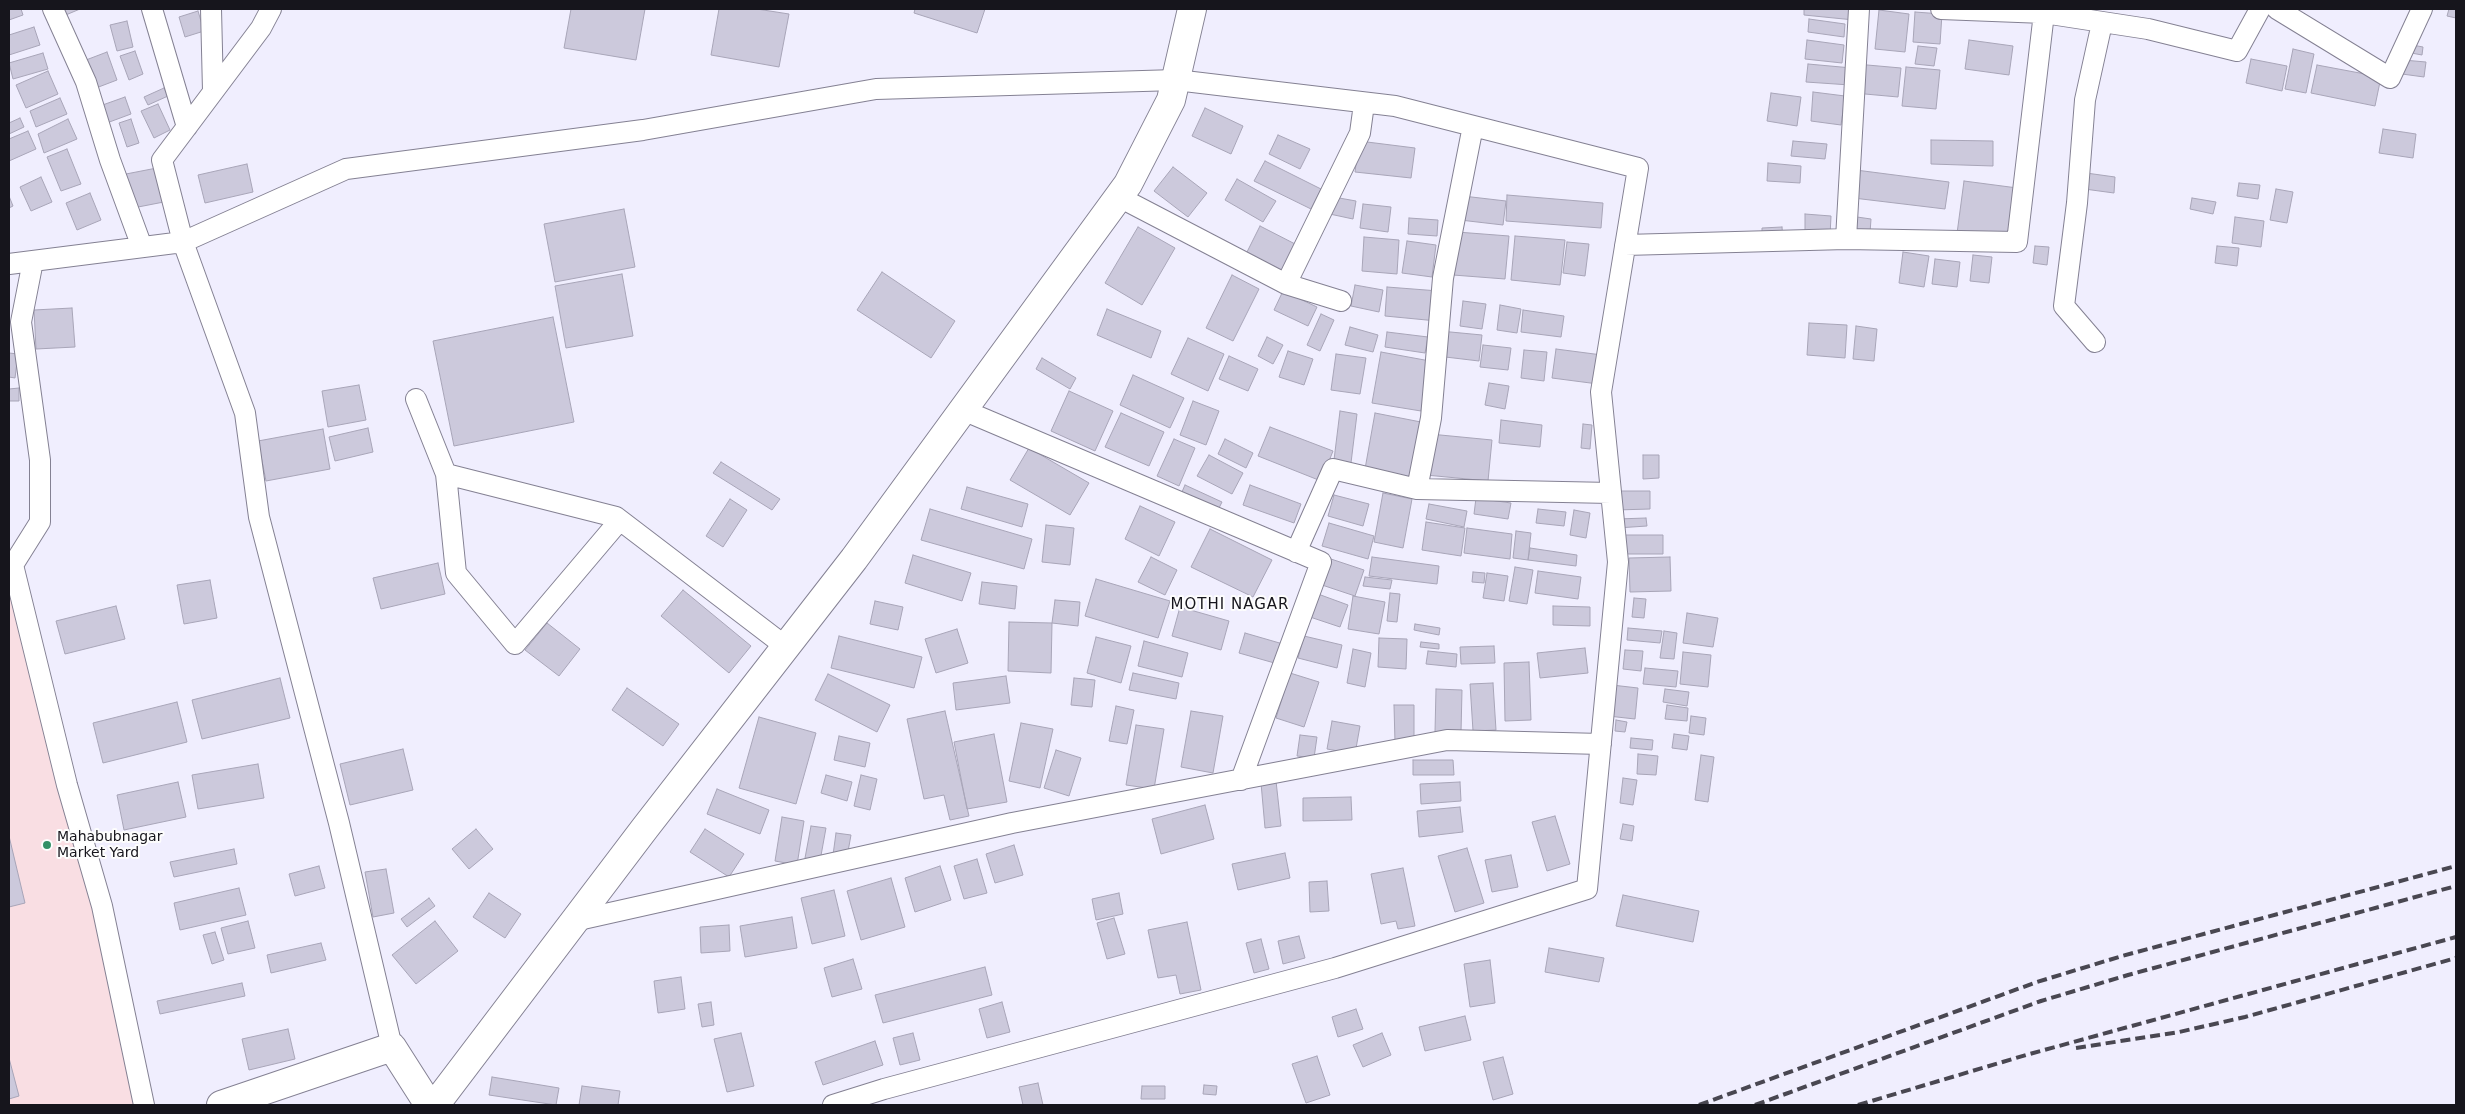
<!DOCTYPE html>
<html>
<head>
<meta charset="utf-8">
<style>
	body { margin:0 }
	#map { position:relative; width:2465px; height:1114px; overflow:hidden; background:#f0eefe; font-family:"DejaVu Sans",sans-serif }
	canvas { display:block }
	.frame { position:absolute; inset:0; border:10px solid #16151c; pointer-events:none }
</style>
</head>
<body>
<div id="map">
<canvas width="2465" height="1114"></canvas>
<div class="frame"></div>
</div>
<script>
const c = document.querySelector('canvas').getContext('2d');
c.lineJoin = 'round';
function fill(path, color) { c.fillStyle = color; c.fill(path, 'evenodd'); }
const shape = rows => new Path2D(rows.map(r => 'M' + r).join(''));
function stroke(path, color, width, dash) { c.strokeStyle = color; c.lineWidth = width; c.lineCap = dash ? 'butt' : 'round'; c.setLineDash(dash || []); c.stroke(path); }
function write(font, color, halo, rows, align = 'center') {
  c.font = font + ' "DejaVu Sans",sans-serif'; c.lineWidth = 4; c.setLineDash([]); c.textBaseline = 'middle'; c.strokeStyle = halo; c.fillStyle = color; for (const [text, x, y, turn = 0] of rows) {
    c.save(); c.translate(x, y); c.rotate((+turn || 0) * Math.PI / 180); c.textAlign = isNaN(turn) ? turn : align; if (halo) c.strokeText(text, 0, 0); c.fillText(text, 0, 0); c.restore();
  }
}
fill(shape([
	[9,566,144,1105,9,1105]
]), '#f9dee3');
const building = shape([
	[9,9,21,9,23,15,9,20,9,9],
	[57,9,80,9,61,17,57,9],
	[571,9,645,9,636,60,564,48,571,9],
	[719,9,757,9,789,14,779,67,711,55,719,9],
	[915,9,985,9,977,33,914,13,915,9],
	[1804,9,1855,9,1854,20,1804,15,1804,9],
	[2449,9,2456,9,2456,18,2447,16,2449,9],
	[1879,10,1909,14,1905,52,1875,49,1879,10],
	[198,11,204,31,185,37,179,17,198,11],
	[1915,12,1942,14,1940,44,1913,42,1915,12],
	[1809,19,1845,24,1844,37,1808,32,1809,19],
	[127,21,133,47,117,51,110,25,127,21],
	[34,27,40,45,9,55,9,35,34,27],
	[1807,40,1844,45,1842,63,1805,59,1807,40],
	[1969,40,2013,46,2009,75,1965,69,1969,40],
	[2407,44,2423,47,2422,55,2406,52,2407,44],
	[1918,46,1937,48,1934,66,1915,64,1918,46],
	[2293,49,2314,54,2306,93,2285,89,2293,49],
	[135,51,143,74,129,80,120,56,135,51],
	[107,52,117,80,96,88,86,60,107,52],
	[43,53,48,69,13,79,9,63,43,53],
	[2251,59,2287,66,2282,91,2246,83,2251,59],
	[2403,60,2426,62,2424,77,2402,74,2403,60],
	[1808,64,1852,68,1850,85,1806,82,1808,64],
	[1856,64,1901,68,1898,97,1854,93,1856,64],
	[2317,65,2381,77,2375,106,2311,93,2317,65],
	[1906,67,1940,70,1936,109,1902,106,1906,67],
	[48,71,58,94,26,108,16,85,48,71],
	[164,88,168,96,148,105,144,97,164,88],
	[1813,92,1845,96,1841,125,1811,121,1813,92],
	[1771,93,1801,97,1797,126,1767,121,1771,93],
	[125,97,131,114,104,124,97,107,125,97],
	[60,98,67,114,36,127,30,111,60,98],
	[158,104,170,130,154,138,141,111,158,104],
	[1205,108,1243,126,1231,154,1192,136,1205,108],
	[20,118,24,127,9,134,9,123,20,118],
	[68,119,77,139,44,153,38,134,68,119],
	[131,119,139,143,127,147,119,123,131,119],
	[2383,129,2416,134,2413,158,2379,153,2383,129],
	[28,131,36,149,9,161,9,139,28,131],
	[1278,135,1310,149,1300,169,1269,154,1278,135],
	[1931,140,1993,141,1993,166,1931,164,1931,140],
	[1359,141,1415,148,1411,178,1355,172,1359,141],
	[1793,141,1827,144,1825,159,1791,156,1793,141],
	[67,149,81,184,61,191,47,157,67,149],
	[1265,161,1321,189,1311,209,1254,181,1265,161],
	[1768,163,1801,166,1800,183,1767,181,1768,163],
	[247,164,253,192,205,203,198,175,247,164],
	[167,166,174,200,133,208,126,174,167,166],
	[1173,167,1207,193,1188,217,1154,191,1173,167],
	[1848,169,1949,182,1945,209,1845,197,1848,169],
	[2079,172,2115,177,2114,193,2077,188,2079,172],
	[41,177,52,202,31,211,20,187,41,177],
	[1237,179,1276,201,1263,222,1225,200,1237,179],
	[1964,181,2025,189,2017,249,1956,241,1964,181],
	[2239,183,2260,185,2258,199,2237,196,2239,183],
	[2276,189,2293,192,2287,223,2270,220,2276,189],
	[90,193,101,220,77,230,66,203,90,193],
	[1507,195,1603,203,1601,228,1506,221,1507,195],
	[9,196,13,206,9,208,9,196],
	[1328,196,1356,201,1353,219,1325,213,1328,196],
	[1463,196,1506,201,1503,225,1460,220,1463,196],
	[2192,198,2216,202,2213,214,2190,209,2192,198],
	[1363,204,1391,207,1388,232,1360,228,1363,204],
	[624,209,635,267,555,282,544,224,624,209],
	[1805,214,1831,216,1830,236,1805,235,1805,214],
	[1850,216,1871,219,1870,233,1848,231,1850,216],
	[2235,217,2264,221,2261,247,2232,243,2235,217],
	[1409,218,1438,220,1437,236,1408,234,1409,218],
	[1260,226,1299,246,1282,279,1243,260,1260,226],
	[1138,227,1175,248,1142,305,1105,283,1138,227],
	[1782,227,1783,240,1762,240,1762,228,1782,227],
	[1457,232,1509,236,1505,279,1453,275,1457,232],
	[1515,236,1565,240,1560,285,1511,280,1515,236],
	[1364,237,1399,240,1397,274,1362,271,1364,237],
	[1407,241,1436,245,1432,277,1402,273,1407,241],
	[1567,242,1589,244,1585,276,1563,273,1567,242],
	[2035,246,2049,247,2047,265,2033,263,2035,246],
	[2217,246,2239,248,2237,266,2215,263,2217,246],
	[1903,252,1929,256,1924,287,1899,283,1903,252],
	[1973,255,1992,257,1989,283,1970,281,1973,255],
	[1935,259,1960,262,1957,287,1932,284,1935,259],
	[882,272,955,321,931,358,857,310,882,272],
	[622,274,633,336,566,348,555,286,622,274],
	[1232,275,1259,289,1233,341,1206,328,1232,275],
	[1355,285,1383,290,1379,312,1351,306,1355,285],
	[1387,287,1439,291,1437,321,1385,316,1387,287],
	[1283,291,1317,307,1308,326,1274,310,1283,291],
	[1463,301,1486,304,1482,329,1460,326,1463,301],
	[1500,305,1521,309,1517,333,1497,330,1500,305],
	[72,308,75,347,36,349,34,310,72,308],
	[1107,309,1161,331,1151,358,1097,335,1107,309],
	[1523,310,1564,316,1561,337,1521,332,1523,310],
	[1321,314,1334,320,1320,351,1307,345,1321,314],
	[553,317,574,422,454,446,433,341,553,317],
	[1809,323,1847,325,1845,358,1807,355,1809,323],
	[1856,326,1877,329,1874,361,1853,359,1856,326],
	[1350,327,1378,335,1373,352,1345,345,1350,327],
	[1440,331,1482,335,1479,361,1437,356,1440,331],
	[1387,332,1428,337,1425,353,1385,347,1387,332],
	[1267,337,1283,345,1273,364,1258,356,1267,337],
	[1188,338,1224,354,1208,391,1171,374,1188,338],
	[1483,345,1511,348,1508,370,1480,367,1483,345],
	[1556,349,1602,355,1598,384,1552,378,1556,349],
	[1524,350,1547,352,1544,381,1521,378,1524,350],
	[1288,351,1313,359,1304,385,1279,377,1288,351],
	[1381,352,1430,361,1421,411,1372,403,1381,352],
	[9,353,18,354,15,378,9,377,9,353],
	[1336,354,1366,358,1360,394,1331,390,1336,354],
	[1229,356,1258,369,1248,391,1219,379,1229,356],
	[1042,358,1076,378,1070,389,1036,369,1042,358],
	[1133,375,1184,398,1170,428,1120,405,1133,375],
	[1489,383,1509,386,1505,409,1485,405,1489,383],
	[359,385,366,420,328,427,322,391,359,385],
	[19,388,19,401,9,401,9,389,19,388],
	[1069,391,1113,411,1095,451,1051,431,1069,391],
	[1193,401,1219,411,1206,445,1180,435,1193,401],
	[1340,411,1357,414,1350,471,1333,468,1340,411],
	[1121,413,1164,432,1149,466,1105,447,1121,413],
	[1375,413,1426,423,1415,479,1365,469,1375,413],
	[1501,420,1542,425,1540,447,1499,443,1501,420],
	[1583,424,1592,425,1590,449,1581,448,1583,424],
	[1270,427,1333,451,1321,481,1258,456,1270,427],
	[368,428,373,452,335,461,329,437,368,428],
	[323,429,330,469,266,481,258,441,323,429],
	[1430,434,1492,440,1488,481,1426,475,1430,434],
	[1174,439,1195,448,1179,486,1157,476,1174,439],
	[1225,439,1253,453,1246,468,1218,454,1225,439],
	[1029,448,1089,483,1070,515,1010,480,1029,448],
	[1209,455,1243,473,1232,494,1197,476,1209,455],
	[1643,455,1659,455,1659,478,1643,479,1643,455],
	[721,462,780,499,772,510,713,473,721,462],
	[1185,485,1222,502,1214,518,1178,501,1185,485],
	[1250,485,1301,504,1294,523,1243,505,1250,485],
	[967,487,1028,504,1022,527,961,509,967,487],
	[1616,491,1650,491,1650,509,1616,510,1616,491],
	[1383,493,1412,499,1403,548,1374,542,1383,493],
	[1334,495,1369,504,1363,526,1328,516,1334,495],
	[1476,498,1511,503,1508,519,1474,514,1476,498],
	[730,499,747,510,723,547,706,536,730,499],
	[1429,504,1467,511,1464,527,1426,519,1429,504],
	[1140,506,1175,522,1159,556,1125,539,1140,506],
	[930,509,1032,539,1024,569,921,540,930,509],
	[1538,509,1566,512,1564,526,1536,523,1538,509],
	[1574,510,1590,513,1586,538,1570,535,1574,510],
	[1646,518,1647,526,1617,528,1617,519,1646,518],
	[1426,522,1465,528,1461,556,1422,550,1426,522],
	[1329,523,1374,536,1368,559,1322,546,1329,523],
	[1046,525,1074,528,1070,565,1042,562,1046,525],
	[1467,528,1512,534,1510,559,1464,553,1467,528],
	[1210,529,1272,560,1253,597,1191,567,1210,529],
	[1516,531,1531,533,1528,560,1513,558,1516,531],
	[1614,535,1663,535,1663,554,1614,554,1614,535],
	[1530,548,1577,555,1576,566,1528,560,1530,548],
	[913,555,971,573,962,601,905,583,913,555],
	[1151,557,1177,570,1165,595,1138,582,1151,557],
	[1372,557,1439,566,1437,584,1369,576,1372,557],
	[1670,557,1671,591,1630,592,1629,558,1670,557],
	[1328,558,1364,570,1355,596,1319,584,1328,558],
	[438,563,445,594,381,609,373,578,438,563],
	[1515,567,1533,570,1527,604,1509,601,1515,567],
	[1538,571,1581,577,1578,599,1535,593,1538,571],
	[1473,572,1485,573,1484,583,1472,582,1473,572],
	[1487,573,1508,576,1504,601,1483,598,1487,573],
	[1365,577,1392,580,1390,589,1363,586,1365,577],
	[1096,579,1170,601,1158,638,1085,616,1096,579],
	[210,580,217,618,184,624,177,585,210,580],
	[982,582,1017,586,1015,609,979,604,982,582],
	[683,590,751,646,729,673,661,616,683,590],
	[1390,593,1400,594,1397,622,1387,621,1390,593],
	[1318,594,1348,605,1340,627,1310,617,1318,594],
	[1353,596,1385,602,1379,634,1348,629,1353,596],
	[1634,598,1646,599,1644,618,1632,617,1634,598],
	[1055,600,1080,602,1078,626,1052,623,1055,600],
	[875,601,903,607,898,630,870,624,875,601],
	[116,606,125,639,65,654,56,621,116,606],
	[1553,606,1590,607,1590,626,1553,625,1553,606],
	[1180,607,1229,621,1221,650,1172,636,1180,607],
	[1687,613,1718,618,1713,647,1683,643,1687,613],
	[1009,622,1052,623,1051,673,1008,671,1009,622],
	[547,623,580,649,559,676,525,650,547,623],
	[1415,624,1440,628,1439,635,1414,630,1415,624],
	[1628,628,1662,631,1660,643,1627,640,1628,628],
	[957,629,968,663,936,673,925,639,957,629],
	[1664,631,1677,633,1674,659,1660,658,1664,631],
	[1245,633,1283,644,1278,664,1239,653,1245,633],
	[839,636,922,657,914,688,831,668,839,636],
	[1304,636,1342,645,1337,668,1298,658,1304,636],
	[1096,637,1131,646,1121,683,1087,673,1096,637],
	[1379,638,1407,639,1406,669,1378,667,1379,638],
	[1144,641,1188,653,1182,677,1138,666,1144,641],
	[1421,642,1439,644,1439,649,1420,647,1421,642],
	[1494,646,1495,663,1461,664,1460,647,1494,646],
	[1585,648,1588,673,1540,678,1537,653,1585,648],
	[1353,649,1371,653,1365,687,1347,683,1353,649],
	[1625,650,1643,651,1641,671,1623,669,1625,650],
	[1428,651,1457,654,1456,667,1426,664,1428,651],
	[1683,652,1711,655,1708,687,1680,684,1683,652],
	[1529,662,1531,720,1505,721,1504,663,1529,662],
	[1645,668,1678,671,1676,687,1643,684,1645,668],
	[1133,673,1179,683,1176,699,1129,690,1133,673],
	[1290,673,1319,682,1304,727,1276,718,1290,673],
	[828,674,890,705,877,732,815,700,828,674],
	[1006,676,1010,703,956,710,953,683,1006,676],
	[280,678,290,718,202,739,192,700,280,678],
	[1074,678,1095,680,1092,707,1071,705,1074,678],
	[1493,683,1496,730,1473,731,1470,684,1493,683],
	[1612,685,1638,688,1635,719,1608,716,1612,685],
	[627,688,679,724,663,746,612,710,627,688],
	[1436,689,1462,690,1461,733,1435,732,1436,689],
	[1665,689,1689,692,1687,706,1663,702,1665,689],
	[177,702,187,742,103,763,93,723,177,702],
	[1394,705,1414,705,1414,743,1395,743,1394,705],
	[1667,705,1688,708,1687,721,1665,719,1667,705],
	[1116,706,1134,710,1127,744,1109,741,1116,706],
	[945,711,969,816,950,820,944,795,924,799,907,719,945,711],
	[1191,711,1223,716,1213,773,1181,767,1191,711],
	[1691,716,1706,718,1704,735,1689,733,1691,716],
	[759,717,816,733,796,804,739,788,759,717],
	[1616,720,1627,722,1625,732,1615,731,1616,720],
	[1332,721,1360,726,1355,754,1327,749,1332,721],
	[1021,723,1053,729,1040,788,1009,781,1021,723],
	[1136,725,1164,729,1154,789,1126,785,1136,725],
	[994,734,1007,802,967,809,954,742,994,734],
	[1674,734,1689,736,1687,750,1672,748,1674,734],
	[1300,735,1317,737,1314,758,1297,756,1300,735],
	[839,736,870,743,865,767,834,760,839,736],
	[1631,738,1653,740,1652,750,1630,748,1631,738],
	[403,749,413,790,350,805,340,764,403,749],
	[1056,750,1081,758,1069,796,1044,788,1056,750],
	[1638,754,1658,756,1656,775,1637,774,1638,754],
	[1701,755,1714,757,1708,802,1695,800,1701,755],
	[1413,760,1453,760,1454,775,1413,775,1413,760],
	[258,764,264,798,198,809,192,775,258,764],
	[826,775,852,782,847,801,821,793,826,775],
	[861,775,877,779,870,810,854,806,861,775],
	[1623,778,1637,780,1633,805,1620,803,1623,778],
	[1276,781,1281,826,1265,828,1261,783,1276,781],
	[178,782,186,817,124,830,117,795,178,782],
	[1460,782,1461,801,1421,804,1420,784,1460,782],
	[717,789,769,810,760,834,707,814,717,789],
	[1351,797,1352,820,1303,821,1303,798,1351,797],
	[1205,805,1214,839,1161,854,1152,819,1205,805],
	[1460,807,1463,832,1419,837,1417,811,1460,807],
	[1555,816,1570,864,1547,871,1532,822,1555,816],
	[782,817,804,821,797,865,775,861,782,817],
	[1623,824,1634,826,1632,841,1620,839,1623,824],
	[811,826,826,828,820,861,805,858,811,826],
	[476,829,493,849,469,869,452,849,476,829],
	[705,829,744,854,729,877,690,852,705,829],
	[836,833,851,835,847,857,833,855,836,833],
	[9,836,25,903,9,907,9,836],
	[1014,845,1023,875,995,883,986,854,1014,845],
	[1467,848,1484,903,1455,912,1438,856,1467,848],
	[234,849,237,864,174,877,170,862,234,849],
	[1285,853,1290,878,1238,890,1232,864,1285,853],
	[1511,855,1518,887,1492,892,1485,860,1511,855],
	[977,859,987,893,964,899,954,866,977,859],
	[319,866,325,888,295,896,289,874,319,866],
	[940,866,951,900,915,912,905,878,940,866],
	[1403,868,1415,926,1398,929,1396,921,1381,924,1371,874,1403,868],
	[386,869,394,913,373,917,365,872,386,869],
	[891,878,905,927,861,940,847,891,891,878],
	[1327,881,1329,911,1310,912,1309,882,1327,881],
	[239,888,246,915,180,930,174,903,239,888],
	[834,890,845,936,812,944,801,898,834,890],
	[489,893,521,914,505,938,473,917,489,893],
	[1119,893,1123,914,1096,920,1092,899,1119,893],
	[1623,895,1699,911,1693,942,1616,926,1623,895],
	[429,898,435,906,407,927,401,919,429,898],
	[792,917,797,948,745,957,740,926,792,917],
	[1114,918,1125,954,1107,959,1097,923,1114,918],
	[248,921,255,948,228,954,221,928,248,921],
	[435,921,458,951,416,984,392,955,435,921],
	[1187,922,1201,990,1180,994,1176,975,1158,978,1148,930,1187,922],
	[729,925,730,951,701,953,700,927,729,925],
	[215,932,224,960,212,964,203,935,215,932],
	[1299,936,1305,958,1283,964,1278,941,1299,936],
	[1261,939,1269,969,1254,973,1246,943,1261,939],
	[321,943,326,960,271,973,267,955,321,943],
	[1549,948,1604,958,1599,982,1545,972,1549,948],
	[853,959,862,989,832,997,824,968,853,959],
	[1490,960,1495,1003,1470,1007,1464,964,1490,960],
	[985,967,992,995,883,1023,875,995,985,967],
	[681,977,685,1009,658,1013,654,981,681,977],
	[242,983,245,996,160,1014,157,1001,242,983],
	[711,1002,714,1025,702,1027,698,1004,711,1002],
	[1002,1002,1010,1032,987,1038,979,1009,1002,1002],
	[1356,1009,1363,1029,1338,1037,1332,1017,1356,1009],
	[1465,1016,1471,1040,1425,1051,1419,1027,1465,1016],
	[288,1029,295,1059,249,1070,242,1039,288,1029],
	[741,1033,754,1086,727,1092,714,1039,741,1033],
	[913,1033,920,1060,900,1065,893,1038,913,1033],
	[1382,1033,1391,1055,1363,1067,1353,1045,1382,1033],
	[875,1041,883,1065,823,1085,815,1062,875,1041],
	[1317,1056,1330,1095,1306,1103,1292,1064,1317,1056],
	[1503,1057,1513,1094,1493,1100,1483,1062,1503,1057],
	[9,1058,19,1096,9,1099,9,1058],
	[492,1077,559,1088,556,1105,489,1095,492,1077],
	[1038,1083,1043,1105,1023,1105,1019,1087,1038,1083],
	[1204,1085,1217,1086,1216,1095,1203,1094,1204,1085],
	[582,1086,620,1091,618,1105,579,1105,582,1086],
	[1142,1086,1165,1086,1165,1099,1141,1099,1142,1086]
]);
fill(building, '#ccc9dc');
stroke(building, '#a8a5b8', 1);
const street = shape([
	[53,9,86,82,110,160,142,247],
	[152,9,187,127],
	[211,9,213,91],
	[1859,9,1846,239,2017,242,2044,13,1941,9],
	[2277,9,2390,78,2422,9],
	[2044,13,2148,29,2237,51,2260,9],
	[1473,126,1443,278,1431,418,1417,489,1611,493],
	[1119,197,1286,284,1360,133,1364,104],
	[1625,245,1846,239],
	[9,264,183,242,162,160,261,28,271,9],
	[1286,284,1341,301],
	[2095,342,2064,306,2077,203,2085,100,2102,23],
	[416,399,446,474,616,517,785,646],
	[963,410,1321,562,1241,780],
	[446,474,456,573,515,644,614,527,616,517],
	[1296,552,1333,469,1417,489],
	[13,565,67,785,102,906,144,1105],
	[9,566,13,565,40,522,40,460,21,322,33,261],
	[574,921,1012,823,1447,740,1601,744],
	[392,1047,339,823,259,517,245,413,183,242,346,169,643,130,876,89,1176,80,1395,106,1638,168,1601,392,1618,562,1587,889,1335,968,884,1089,833,1105]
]);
const secondary = shape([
	[221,1105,392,1047,429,1105],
	[435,1105,645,828,854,559,1128,184,1171,100,1192,9]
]);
stroke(street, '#848193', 22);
stroke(secondary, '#848193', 30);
stroke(street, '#fff', 20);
stroke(secondary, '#fff', 28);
stroke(shape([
	[2076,1048,2179,1032,2245,1017,2456,958],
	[1699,1105,2037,982,2122,956,2456,866],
	[1755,1105,2041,1001,2128,975,2456,886],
	[1858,1105,2026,1055,2456,937]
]), '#494751', 4, [10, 5]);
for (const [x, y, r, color] of [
	[47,845,5,"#339067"]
]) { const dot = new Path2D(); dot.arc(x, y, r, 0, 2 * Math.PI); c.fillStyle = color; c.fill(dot); stroke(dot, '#fdfdfd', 2); }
write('14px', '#16151c', '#fdfdfd', [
	["Mahabubnagar",57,837],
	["Market Yard",57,853]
], 'left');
c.letterSpacing = '1px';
write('15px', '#16151c', '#fdfdfd', [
	["MOTHI NAGAR",1230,605]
]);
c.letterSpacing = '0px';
</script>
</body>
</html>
